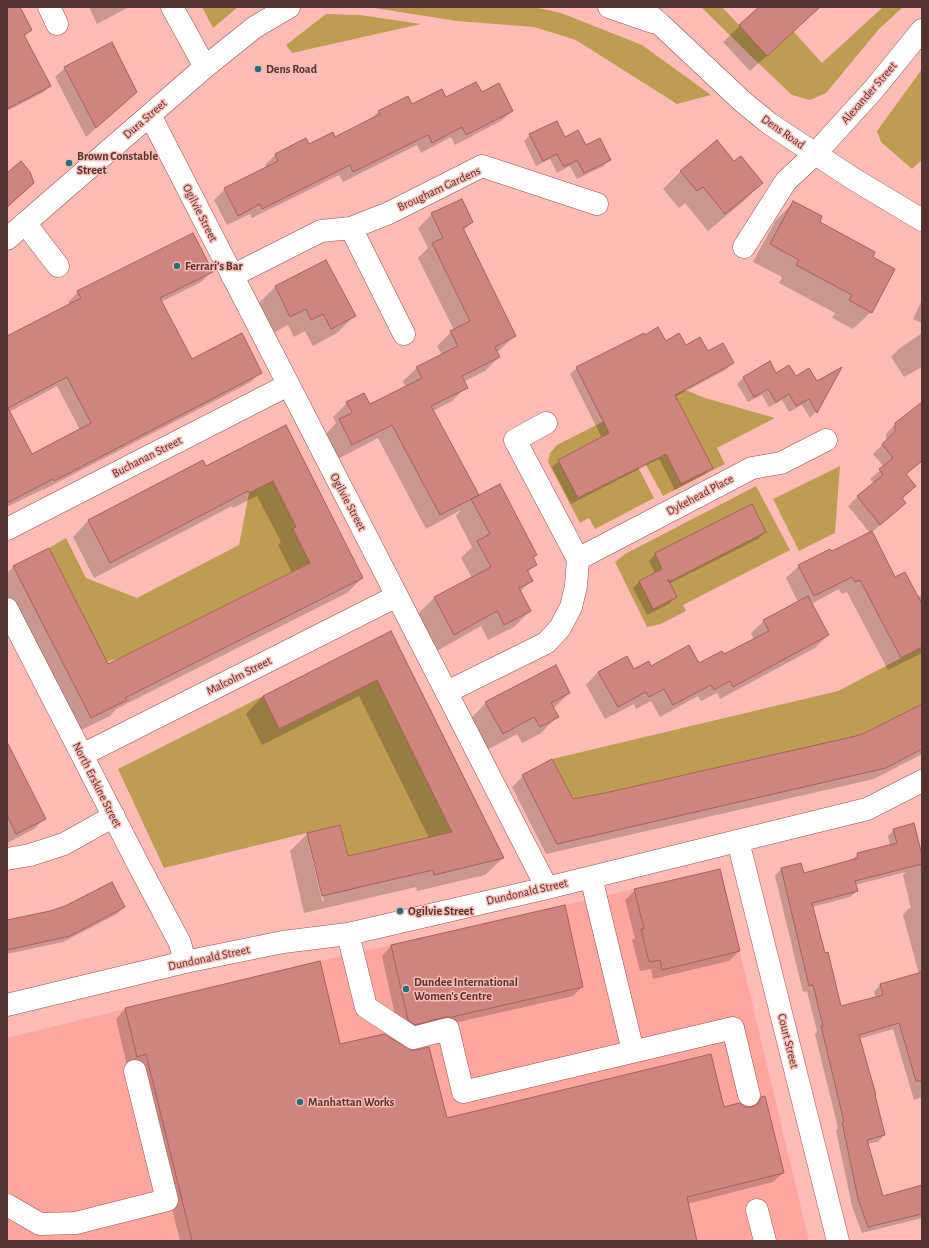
<!DOCTYPE html>
<html>
<head>
<meta charset="utf-8">
<style>
	body { margin:0 }
	#map { position:relative; width:929px; height:1248px; overflow:hidden; background:#fcbcb5; font-family:"Alegreya Sans",sans-serif }
	canvas { display:block }
	.frame { position:absolute; inset:0; border:8px solid #533330; pointer-events:none }
</style>
</head>
<body>
<div id="map">
<canvas width="929" height="1248"></canvas>
<div class="frame"></div>
</div>
<script>
const c = document.querySelector('canvas').getContext('2d');
c.lineJoin = 'round';
function fill(path, color) { c.fillStyle = color; c.fill(path, 'evenodd'); }
const shape = rows => new Path2D(rows.map(r => 'M' + r).join(''));
function stroke(path, color, width, dash) { c.strokeStyle = color; c.lineWidth = width; c.lineCap = dash ? 'butt' : 'round'; c.setLineDash(dash || []); c.stroke(path); }
function write(font, color, halo, rows, align = 'center') {
  c.font = font + ' "Alegreya Sans",sans-serif'; c.lineWidth = 3; c.setLineDash([]); c.textBaseline = 'middle'; c.strokeStyle = halo; c.fillStyle = color; for (const [text, x, y, turn = 0] of rows) {
    c.save(); c.translate(x, y); c.rotate((+turn || 0) * Math.PI / 180); c.textAlign = isNaN(turn) ? turn : align; if (halo) c.strokeText(text, 0, 0); c.fillText(text, 0, 0); c.restore();
  }
}
fill(shape([
	[720,869,809,1241,7,1241,7,1038,320,961,634,889]
]), '#ffa79f');
fill(shape([
	[202,7,238,7,213,28],
	[368,7,534,7,561,13,642,45,711,95,677,104,576,40,534,27,457,21],
	[701,7,722,7,767,55,793,31,822,63,883,7,903,7,879,29,826,93,810,100,792,95,755,60],
	[326,14,360,15,421,24,292,53,286,45],
	[922,69,922,160,912,169,881,142,877,131],
	[669,388,688,391,705,398,775,418,717,448,725,464,663,496,622,421],
	[612,417,654,498,595,529,589,518,580,523,548,462,550,453,557,445],
	[840,466,835,533,799,551,773,499],
	[273,481,296,527,293,529,301,546,313,561,125,656,107,662,49,548,66,538,86,578,137,598,239,545,249,493],
	[756,486,790,550,683,605,686,611,661,624,647,627,615,562,625,554],
	[922,647,922,704,867,732,856,736,605,793,573,799,552,759,838,691],
	[377,680,452,832,348,856,340,825,164,868,118,769,263,696,280,729]
]), '#be9d53');
fill(shape([
	[7,7,19,7,31,30,24,37,50,86,44,92,7,111],
	[89,7,129,7,97,24],
	[760,7,820,7,750,71,723,42],
	[65,68,126,101,86,137,55,77],
	[481,93,512,111,501,121,455,145,451,137,421,153,417,145,343,182,339,175,252,218,250,214,227,225,214,200,225,189,266,168,265,165,275,155,335,138,369,121,378,112,407,97,411,105,446,98],
	[530,135,564,138,585,146,610,159,604,166,577,179,570,166,557,173,550,159,536,166,524,141],
	[734,162,762,183,745,200,708,231,685,203,679,208,663,189,681,171],
	[7,174,33,183,7,208],
	[794,202,818,222,871,257,871,312,853,329,832,318,835,313,779,283,782,277,753,262,776,220],
	[432,214,472,222,463,231,514,336,500,350,496,352,499,357,485,371,463,382,466,387,452,401,433,411,477,495,536,555,532,559,536,565,527,573,531,581,520,592,530,611,514,627,488,640,481,626,437,651,418,614,434,598,472,578,461,558,472,547,456,516,461,510,426,529,378,438,338,459,326,434,336,423,333,417,347,403,369,406,406,387,403,381,417,368,442,355,437,346,451,332,454,330,418,258,428,248,418,228],
	[348,407,350,407,355,417,353,418],
	[326,261,354,316,337,333,313,346,305,331,294,337,288,325,273,333,258,304,275,287],
	[211,272,201,282,161,302,192,360,261,372,251,382,43,490,43,489,7,507,7,337,70,305,68,302,78,292],
	[57,386,80,430,32,455,9,412],
	[922,300,922,323,913,319],
	[922,333,922,367,904,377,891,357,900,348],
	[665,342,708,353,733,362,727,369,675,397,711,468,705,474,675,490,659,459,571,504,552,467,559,461,602,438,570,374,577,368],
	[769,363,776,374,795,377,817,383,839,370,816,412,810,418,802,405,789,412,782,400,769,407,762,395,748,402,737,384,743,378],
	[922,403,922,452,919,462,906,475,915,486,902,499,905,503,896,512,872,532,895,578,917,597,922,595,922,653,888,670,847,592,842,594,839,589,811,604,828,635,815,648,720,699,717,693,701,701,698,696,660,717,651,701,636,709,634,704,605,719,586,685,598,672,634,671,651,667,699,664,724,656,754,640,751,633,764,621,798,602,786,578,799,566,831,553,870,533,848,506,857,497,874,484,870,479,884,467,873,454,886,441,886,434,895,424],
	[286,427,362,578,347,593,116,709,110,716,75,733,7,600,7,573,13,567,48,549,108,666,292,573,278,545,281,542,257,496,233,508,232,506,94,578,73,537,88,521,202,462,205,467],
	[751,505,765,532,758,539,669,584,676,597,669,604,647,615,633,588,639,582,655,573,649,561,655,554],
	[391,633,503,858,485,875,417,891,416,887,304,913,290,851,307,834,347,857,429,838,359,696,262,745,246,714,263,696],
	[309,845,311,845,324,901,322,901],
	[569,693,553,709,557,717,540,734,522,743,517,734,485,751,469,720,486,703],
	[922,705,922,754,874,779,546,854,512,787,523,776,572,800,605,794,867,733],
	[7,741,19,765,18,766,45,818,34,829,7,843],
	[894,830,922,859,922,864,920,866,922,865,922,1097,914,1100,893,1029,859,1039,884,1135,878,1142,867,1144,882,1197,922,1186,922,1218,862,1233,852,1206,836,1130,838,1128,815,1034,817,1031,807,991,803,992,775,876,781,869,800,864,803,874,851,861,858,854,890,846,888,836],
	[906,872,903,875,911,908,909,908,903,915,919,974,880,985,874,992,876,998,841,1007,824,954,812,907,850,897,857,891,855,885],
	[635,890,739,951,729,961,653,979,651,969,640,971,632,940,635,938,625,900],
	[564,906,582,987,573,996,441,1026,398,1029,382,956,391,946],
	[124,907,117,914,63,942,7,954,7,921],
	[125,1009,339,1045,446,1119,723,1108,752,1108,762,1098,783,1173,773,1182,687,1204,696,1241,179,1241,180,1241,137,1063,127,1066,116,1019]
]), '#0003');
const building = shape([
	[7,7,20,7,32,30,24,35,51,86,7,109,7,7],
	[759,7,820,7,767,56,739,25,759,7],
	[112,42,137,92,96,128,64,67,112,42],
	[476,82,482,92,499,83,513,111,466,135,462,127,432,143,428,135,353,172,350,165,262,209,260,204,238,216,224,188,278,161,275,154,306,138,309,144,333,132,335,137,380,114,378,111,408,96,412,104,442,89,446,97,476,82],
	[557,121,565,137,578,130,586,145,600,138,611,160,584,173,577,160,564,167,557,154,543,161,529,134,557,121],
	[717,140,734,161,741,156,763,183,725,214,703,187,697,191,680,171,717,140],
	[21,161,30,172,34,183,7,207,7,173,21,161],
	[462,199,473,222,463,228,516,336,495,347,500,357,462,376,468,388,431,406,479,495,440,515,392,425,352,445,339,419,352,413,346,402,364,393,370,404,422,378,416,367,458,346,450,331,470,321,432,243,443,238,431,213,462,199],
	[793,201,822,216,820,222,875,252,873,257,895,269,872,313,849,300,852,295,796,265,799,260,770,244,793,201],
	[193,233,213,272,160,298,192,359,242,333,262,373,54,481,53,479,7,503,7,336,81,298,77,291,193,233],
	[67,377,91,423,32,454,8,408,67,377],
	[326,260,356,316,331,329,323,314,311,320,306,309,290,317,275,286,326,260],
	[658,327,666,341,679,333,686,345,700,337,708,351,723,343,734,363,675,395,713,468,681,484,666,454,578,498,558,460,609,433,576,367,644,333,645,335,658,327],
	[770,361,776,373,789,365,796,376,809,368,817,381,842,367,817,413,809,399,796,406,789,394,776,402,768,389,754,397,743,377,770,361],
	[922,402,922,461,906,474,916,486,902,498,906,503,880,525,857,496,883,475,879,469,893,458,882,444,895,432,895,423,922,402],
	[286,425,363,578,125,698,127,700,91,718,13,566,49,548,108,664,310,563,293,529,296,527,273,481,249,493,248,491,110,563,88,520,203,460,206,466,286,425],
	[500,484,537,555,533,557,537,565,527,570,533,581,519,588,531,611,504,625,497,611,454,635,434,597,491,567,477,541,490,534,471,499,500,484],
	[752,504,766,532,669,582,668,579,677,597,653,609,639,581,662,569,655,553,752,504],
	[872,531,895,577,905,572,922,604,922,647,901,658,860,580,855,582,852,577,814,596,798,565,830,549,832,551,872,531],
	[808,596,829,635,733,687,730,681,714,690,711,685,673,705,664,689,649,697,646,692,618,707,598,672,627,656,634,669,649,661,651,666,689,645,699,663,722,651,724,654,769,631,763,620,808,596],
	[391,631,504,858,434,875,433,870,322,896,307,833,340,825,348,856,452,832,377,680,279,729,263,696,391,631],
	[556,665,570,693,551,703,559,717,540,727,534,717,503,734,485,702,556,665],
	[922,704,922,749,886,768,557,844,522,775,552,759,573,799,605,793,856,736,867,732,922,704],
	[7,742,46,819,16,834,7,815,7,742],
	[914,823,922,855,922,864,855,881,858,891,812,903,825,953,828,952,841,1006,883,995,880,984,922,972,922,1081,916,1081,899,1023,859,1035,876,1095,875,1095,885,1135,867,1140,883,1196,922,1185,922,1214,868,1227,858,1199,842,1122,844,1122,821,1026,823,1026,813,985,809,986,781,868,801,863,804,873,858,858,857,853,897,843,893,829,914,823],
	[720,869,740,951,662,970,660,960,649,962,641,929,644,929,634,889,720,869],
	[112,882,125,907,70,936,7,950,7,920,50,911,65,906,112,882],
	[565,905,583,987,452,1017,445,1017,415,1025,408,1020,391,945,565,905],
	[320,961,340,1044,384,1034,411,1050,416,1050,429,1047,447,1118,711,1054,724,1107,739,1103,745,1107,752,1107,758,1104,761,1097,765,1096,784,1173,687,1197,697,1241,192,1241,146,1054,137,1057,125,1008,320,961]
]);
fill(building, '#cf847d');
stroke(building, '#a8605a', 1);
const minor = shape([
	[49,7,57,24],
	[172,7,205,67],
	[150,115,547,888],
	[25,223,58,266],
	[351,228,404,334],
	[7,239,205,67,255,27,289,7],
	[744,247,786,181,815,154,874,89,922,30],
	[232,276,321,231,351,228,389,213,482,166,597,204],
	[7,529,288,385],
	[578,559,752,468,781,463,826,440],
	[7,609,138,864,180,943,185,962],
	[447,692,546,643,560,628,571,607,576,586,578,559,515,440,546,423],
	[82,755,397,596],
	[738,841,838,1241],
	[7,859,30,855,64,844,114,816],
	[591,877,633,1051],
	[348,934,366,1007,413,1038,448,1029,463,1092,733,1028,749,1095],
	[7,1005,185,962,283,942,348,934,547,888,867,809,922,781],
	[7,1205,40,1224,76,1223,167,1200,135,1071],
	[757,1210,765,1241]
]);
const major = shape([
	[609,7,653,22],
	[640,7,660,24,743,102,770,124,852,178,922,220]
]);
stroke(minor, '#97514c', 23);
stroke(major, '#97514c', 23);
stroke(minor, '#fff', 22);
stroke(major, '#fff', 22);
for (const [x, y, r, color] of [
	[258,69,4,"#267078"],
	[69,163,4,"#267078"],
	[177,266,4,"#267078"],
	[400,911,4,"#267078"],
	[406,989,4,"#267078"],
	[300,1102,4,"#267078"]
]) { const dot = new Path2D(); dot.arc(x, y, r, 0, 2 * Math.PI); c.fillStyle = color; c.fill(dot); stroke(dot, '#fcbcb5', 1.5); }
write('bold 12px', '#533330', '#fcbcb5', [
	["Dens Road",266,69],
	["Brown Constable",77,156],
	["Street",77,170],
	["Ferrari's Bar",185,266],
	["Ogilvie Street",408,911],
	["Dundee International",414,982],
	["Women's Centre",414,996],
	["Manhattan Works",308,1102]
], 'left');
write('12px', '#533330', '#fcbcb5', [
	["Alexander Street",869,93,-49],
	["Dura Street",145,119,-41],
	["Dens Road",783,132,35],
	["Brougham Gardens",439,189,-25],
	["Ogilvie Street",200,213,63],
	["Buchanan Street",147,457,-27],
	["Dykehead Place",700,495,-28],
	["Ogilvie Street",348,502,62],
	["Malcolm Street",239,676,-27],
	["North Erskine Street",97,785,63],
	["Dundonald Street",527,892,-13],
	["Dundonald Street",209,958,-12],
	["Court Street",788,1041,76]
]);
</script>
</body>
</html>
